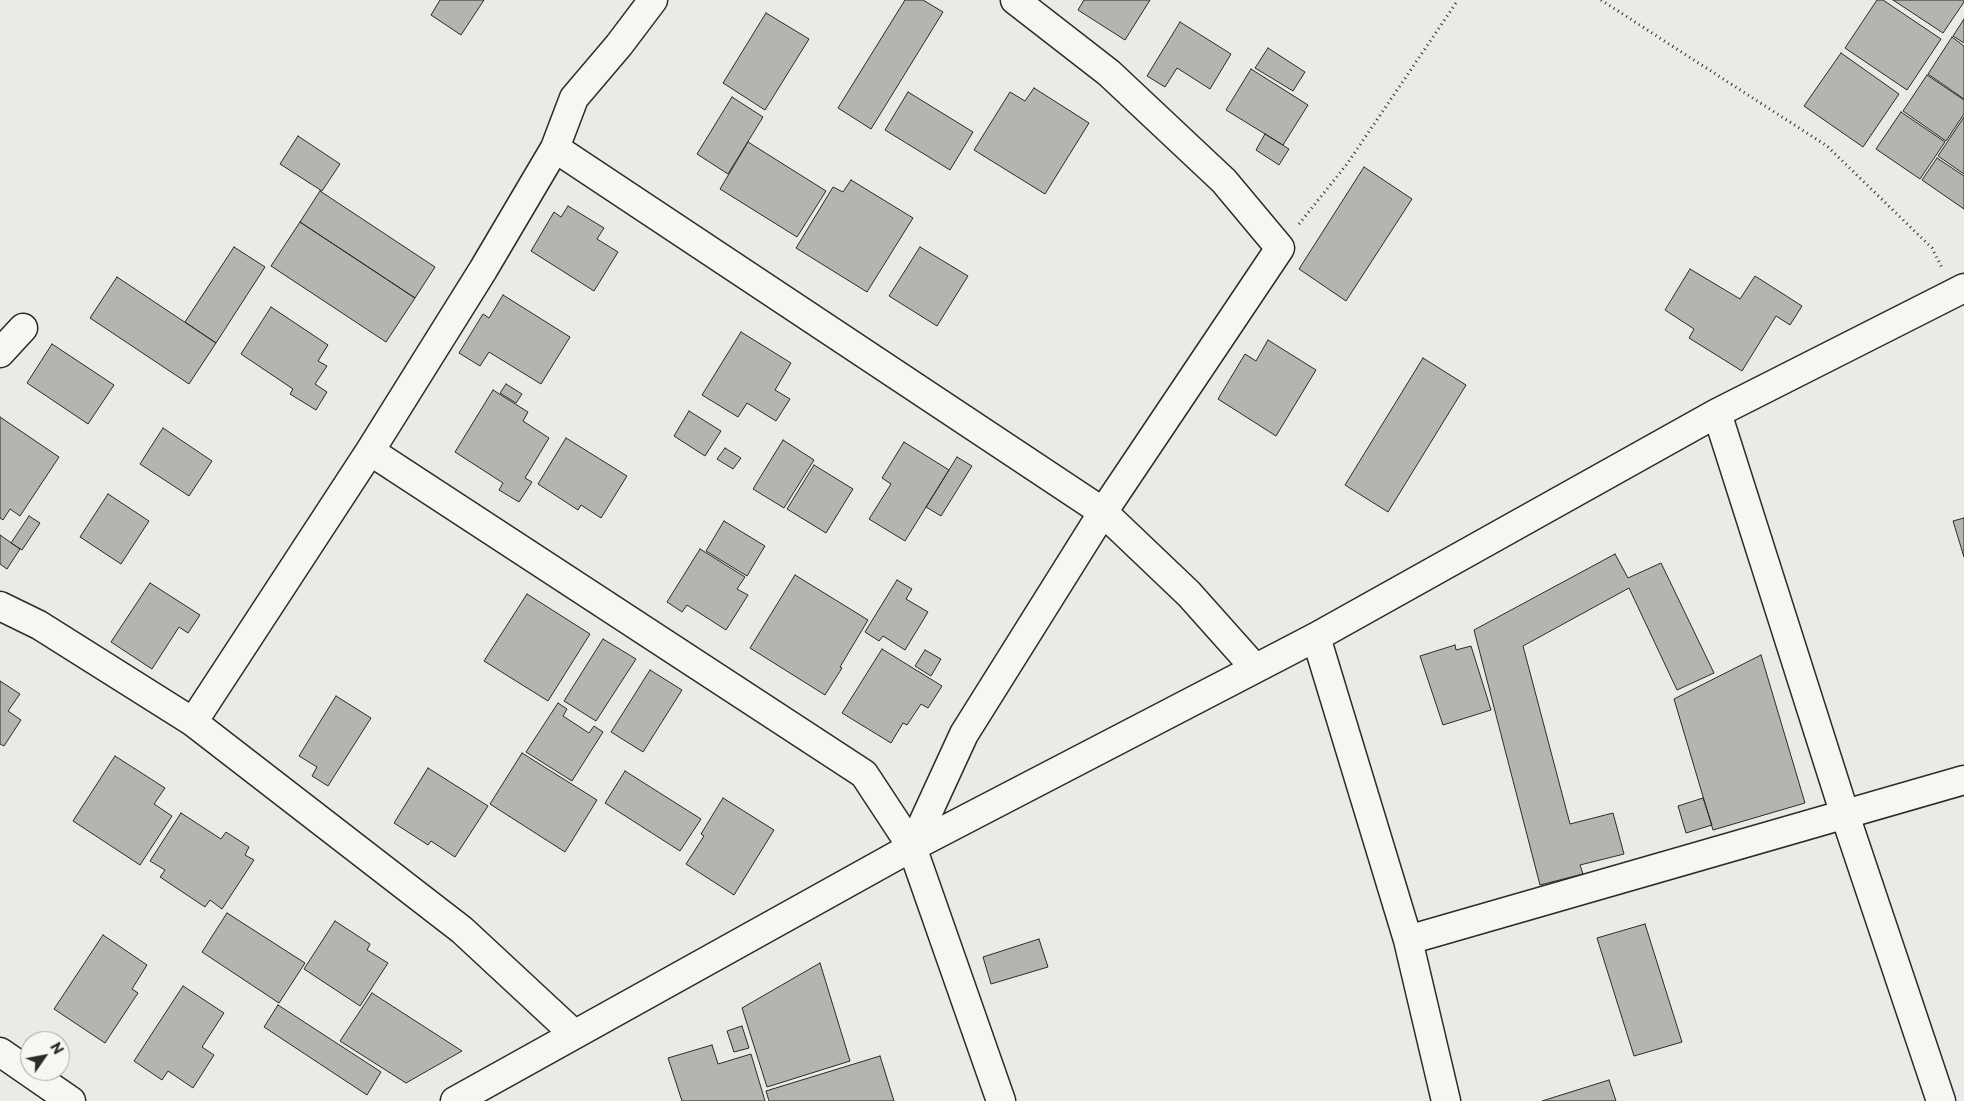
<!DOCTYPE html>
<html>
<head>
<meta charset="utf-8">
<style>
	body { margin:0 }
	#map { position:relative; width:1964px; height:1101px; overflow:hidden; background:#eaeae6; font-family:"Playpen Sans",sans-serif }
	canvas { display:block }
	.north { position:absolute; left:20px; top:1031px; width:50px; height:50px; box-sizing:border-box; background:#f6f6f2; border:1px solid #a5a5a2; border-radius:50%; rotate:57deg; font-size:14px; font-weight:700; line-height:20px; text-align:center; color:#2b2b2b }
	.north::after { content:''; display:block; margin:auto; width:18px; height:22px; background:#2b2b2b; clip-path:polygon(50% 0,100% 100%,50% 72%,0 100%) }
</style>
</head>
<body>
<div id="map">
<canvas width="1964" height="1101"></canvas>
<div class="north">N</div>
</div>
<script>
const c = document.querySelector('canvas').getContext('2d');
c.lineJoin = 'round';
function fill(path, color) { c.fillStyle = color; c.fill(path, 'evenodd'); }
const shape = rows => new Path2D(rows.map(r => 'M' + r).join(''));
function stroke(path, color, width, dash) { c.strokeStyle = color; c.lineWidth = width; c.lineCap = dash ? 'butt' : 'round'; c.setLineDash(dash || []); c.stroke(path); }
const building = shape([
	[440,0,484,0,461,35,431,15,440,0],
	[905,0,923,0,943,12,871,129,838,108,905,0],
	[1084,0,1150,0,1125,40,1078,10,1084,0],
	[1877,0,1883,0,1941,39,1907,90,1845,48,1877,0],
	[1893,0,1964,0,1964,2,1943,33,1893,0],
	[766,13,809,39,765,110,723,83,766,13],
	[1964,19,1964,43,1953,36,1964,19],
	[1180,22,1231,54,1210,89,1177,68,1165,87,1147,76,1180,22],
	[1952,37,1964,46,1964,99,1928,74,1952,37],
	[1268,48,1305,72,1293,91,1255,68,1268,48],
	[1841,53,1899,94,1863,147,1804,106,1841,53],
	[1251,69,1308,105,1283,145,1226,110,1251,69],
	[1927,75,1964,100,1964,114,1946,141,1903,111,1927,75],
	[1034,88,1089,123,1045,194,974,150,1010,92,1025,101,1034,88],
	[908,92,973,132,950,170,885,130,908,92],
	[732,97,763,117,728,174,697,154,732,97],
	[1901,112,1945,142,1920,179,1876,149,1901,112],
	[1964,117,1964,174,1938,156,1964,117],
	[1265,134,1289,149,1279,165,1256,150,1265,134],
	[298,136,340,164,322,191,280,164,298,136],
	[748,142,826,191,797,237,720,189,748,142],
	[1937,158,1964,176,1964,209,1922,180,1937,158],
	[1364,167,1412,199,1346,301,1299,269,1364,167],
	[851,180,913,218,867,292,796,248,833,187,843,192,851,180],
	[320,191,435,267,415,298,300,222,320,191],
	[568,206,604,228,597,239,618,252,594,291,531,251,554,212,561,217,568,206],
	[300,222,415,298,386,342,271,266,300,222],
	[234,247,265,267,216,343,185,322,234,247],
	[920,247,968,276,937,326,889,296,920,247],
	[1690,269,1740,299,1755,276,1802,306,1790,325,1776,316,1742,371,1689,338,1694,329,1665,310,1690,269],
	[117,277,216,343,189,384,90,318,117,277],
	[503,295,570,337,541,384,489,352,480,366,459,353,483,314,489,318,503,295],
	[271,307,328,345,318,361,327,366,315,384,327,392,316,410,290,394,293,389,241,354,271,307],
	[741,332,791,363,775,390,790,399,776,421,747,403,738,417,702,395,741,332],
	[1268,340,1316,370,1276,436,1218,399,1245,354,1256,361,1268,340],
	[52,344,114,385,88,424,27,383,52,344],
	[1423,358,1466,385,1388,512,1345,485,1423,358],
	[506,384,522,394,516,403,500,393,506,384],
	[493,390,528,412,523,421,549,438,525,478,532,482,519,502,499,490,503,483,455,452,493,390],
	[689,411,721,431,705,456,674,436,689,411],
	[0,417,59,457,20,516,10,509,3,520,0,518,0,417],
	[163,428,212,461,189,496,140,464,163,428],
	[566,438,627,476,601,518,581,505,578,510,538,484,566,438],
	[783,440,814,460,784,508,753,489,783,440],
	[904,442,949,470,905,541,869,519,891,484,882,478,904,442],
	[725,448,741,458,733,469,717,459,725,448],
	[957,457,972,466,941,516,926,507,957,457],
	[814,465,853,489,826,533,787,509,814,465],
	[108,494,149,521,121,564,80,537,108,494],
	[29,516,40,523,22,550,11,543,29,516],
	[1964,518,1964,557,1953,521,1964,518],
	[724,521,765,546,747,576,706,551,724,521],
	[0,535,20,549,7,569,0,564,0,535],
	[700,549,745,577,737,589,748,595,726,630,687,605,682,612,667,602,700,549],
	[1615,554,1628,578,1661,563,1714,673,1677,690,1629,588,1523,646,1570,824,1613,813,1624,854,1580,865,1583,874,1540,885,1474,630,1615,554],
	[795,575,868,620,840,667,842,668,825,695,750,648,795,575],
	[897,580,912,589,906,599,928,612,905,650,883,636,879,641,865,632,897,580],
	[150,583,200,615,188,633,179,627,152,669,111,642,150,583],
	[527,594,590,634,548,701,484,661,527,594],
	[603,639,636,659,596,721,564,701,603,639],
	[1455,645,1456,650,1471,646,1491,710,1443,725,1420,656,1455,645],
	[882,649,942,686,928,708,921,704,907,725,903,723,891,743,842,713,882,649],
	[925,650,941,659,931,676,915,666,925,650],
	[1761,655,1805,803,1713,830,1674,699,1761,655],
	[650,670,682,690,643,752,611,732,650,670],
	[0,681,20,694,8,711,21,720,4,746,0,744,0,681],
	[336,696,371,718,328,786,312,776,317,767,299,756,336,696],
	[558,703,567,709,563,716,589,733,594,726,603,732,572,781,526,752,558,703],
	[522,753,597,800,565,852,490,804,522,753],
	[115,756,165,788,154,804,172,816,140,865,73,821,115,756],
	[428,768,488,806,455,857,431,841,428,845,394,823,428,768],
	[625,771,701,819,680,851,605,803,625,771],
	[723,798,774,830,734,895,686,864,704,836,701,834,723,798],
	[1703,798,1712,825,1686,833,1678,806,1703,798],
	[181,813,221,839,226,832,249,847,245,855,254,860,222,909,210,900,205,907,160,877,165,870,150,861,181,813],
	[227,913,305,963,279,1003,202,952,227,913],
	[335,921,370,944,367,950,388,963,360,1006,304,969,335,921],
	[1645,924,1682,1042,1634,1056,1597,938,1645,924],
	[103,935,147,965,132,989,138,993,105,1043,54,1009,103,935],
	[1039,939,1048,967,991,984,983,957,1039,939],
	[820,963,850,1061,767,1087,742,1008,820,963],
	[183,986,224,1013,202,1047,214,1055,193,1088,168,1071,162,1080,134,1061,183,986],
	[372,993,462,1051,406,1083,340,1041,372,993],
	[278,1005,381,1072,367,1095,264,1027,278,1005],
	[742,1026,749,1048,734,1052,727,1031,742,1026],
	[712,1045,718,1064,751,1054,765,1101,682,1101,668,1058,712,1045],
	[880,1056,894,1101,769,1101,766,1091,880,1056],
	[1609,1080,1616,1101,1542,1101,1609,1080]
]);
fill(building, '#b4b4b1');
stroke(building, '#2b2b2b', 1);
const minor = shape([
	[555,148,1103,512,1189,594,1255,668],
	[0,353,23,328],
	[1717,413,1845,815,1941,1101],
	[370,451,864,774,912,847,1001,1101],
	[0,606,39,625,193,722,462,930,574,1034],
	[1316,637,1408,940,1446,1101],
	[193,722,370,451,483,270,555,148,574,98,619,45,653,0],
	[912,847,964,734,1103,512,1280,248,1224,181,1109,73,1015,0],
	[1408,940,1964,780],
	[0,1052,71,1101],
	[455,1101,912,847,1316,637,1717,413,1964,288]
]);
stroke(minor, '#2b2b2b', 31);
stroke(shape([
	[1601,0,1827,146,1932,248,1942,268],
	[1299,224,1347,164,1458,0]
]), '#2b2b2b', 3, [1, 4]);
stroke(minor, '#f6f6f2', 28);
</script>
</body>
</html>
